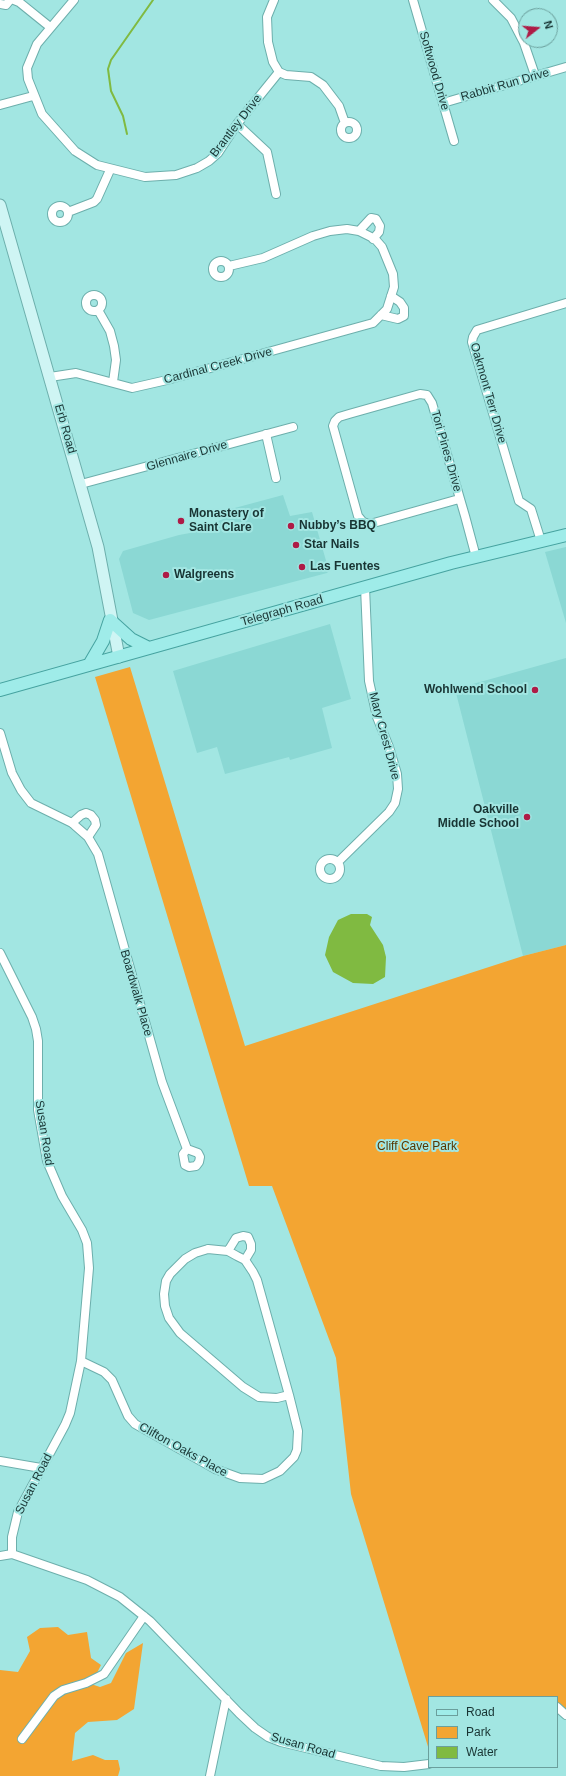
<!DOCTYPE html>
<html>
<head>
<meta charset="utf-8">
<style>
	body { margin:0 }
	#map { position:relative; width:566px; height:1776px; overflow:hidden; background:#a2e6e2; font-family:Helvetica,sans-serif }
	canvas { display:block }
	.legend { position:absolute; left:428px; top:1696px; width:130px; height:72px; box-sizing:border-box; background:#a2e6e2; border:1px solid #6b9f9c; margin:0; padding:5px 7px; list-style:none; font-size:12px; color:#183433 }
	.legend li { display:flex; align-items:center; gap:8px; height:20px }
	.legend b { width:20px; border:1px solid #6b9f9c }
	.north { position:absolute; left:518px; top:8px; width:40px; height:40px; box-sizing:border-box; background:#a2e6e2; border:1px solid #6b9f9c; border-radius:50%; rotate:73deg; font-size:11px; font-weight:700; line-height:16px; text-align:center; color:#183433 }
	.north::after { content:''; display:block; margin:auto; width:14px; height:18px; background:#ae1b46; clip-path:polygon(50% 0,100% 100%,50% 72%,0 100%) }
</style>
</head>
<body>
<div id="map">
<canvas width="566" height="1776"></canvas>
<ul class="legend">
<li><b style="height:5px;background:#9fece9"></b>Road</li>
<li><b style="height:11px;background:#f3a532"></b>Park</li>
<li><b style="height:11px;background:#80ba41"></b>Water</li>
</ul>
<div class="north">N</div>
</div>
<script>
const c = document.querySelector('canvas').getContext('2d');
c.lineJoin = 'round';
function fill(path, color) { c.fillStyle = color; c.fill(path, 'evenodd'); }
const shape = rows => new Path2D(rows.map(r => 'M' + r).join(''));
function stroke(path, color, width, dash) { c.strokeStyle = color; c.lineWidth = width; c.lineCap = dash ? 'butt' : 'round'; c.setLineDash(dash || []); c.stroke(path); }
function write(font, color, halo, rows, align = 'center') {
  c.font = font + ' Helvetica,sans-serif'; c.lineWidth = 4; c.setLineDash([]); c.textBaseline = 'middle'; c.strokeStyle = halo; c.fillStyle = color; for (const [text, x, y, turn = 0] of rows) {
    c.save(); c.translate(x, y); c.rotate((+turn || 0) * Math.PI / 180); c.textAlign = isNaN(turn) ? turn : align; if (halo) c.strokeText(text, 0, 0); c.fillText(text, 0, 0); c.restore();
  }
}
fill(shape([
	[283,495,290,516,312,512,329,571,327,573,149,620,133,613,119,559,123,551,179,535,190,533,228,517,231,509],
	[566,547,566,623,545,552],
	[330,624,351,699,322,708,332,748,290,760,289,757,225,774,217,747,197,753,173,671],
	[566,658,566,945,523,956,455,689]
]), '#8bd8d4');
fill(shape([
	[130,667,245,1046,523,956,566,945,566,1715,557,1709,557,1697,429,1697,429,1750,351,1494,336,1358,272,1186,249,1186,95,677],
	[58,1627,68,1635,87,1632,91,1658,101,1665,97,1673,82,1681,100,1687,111,1683,126,1653,143,1643,134,1709,117,1720,88,1722,75,1733,72,1761,93,1755,105,1760,118,1760,120,1769,118,1776,0,1776,0,1670,18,1672,30,1651,27,1637,40,1628]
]), '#f3a532');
fill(shape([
	[351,914,367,914,372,917,370,925,383,945,386,957,385,977,373,984,353,983,333,972,325,955,329,937,338,920]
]), '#80ba41');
stroke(shape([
	[127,134,123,116,111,91,108,69,111,60,153,0]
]), '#80ba41', 2);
const street = shape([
	[14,0,19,2,50,27],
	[74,0,37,44,27,68,28,79,42,114,75,151,97,165,145,177,176,175,197,168,209,161,218,153,237,124,279,72],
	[274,0,267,17,268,42,273,62,279,72],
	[413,0,454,141],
	[493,0,511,18,524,43,535,75],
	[0,4,6,5,10,0],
	[279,72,286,75,311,77,323,85,339,106,345,123],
	[443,103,566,67],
	[0,105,33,96],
	'341 130a8 8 0 1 1 16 0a8 8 0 1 1-16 0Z',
	[237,124,267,152,276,194],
	'52 214a8 8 0 1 1 16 0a8 8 0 1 1-16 0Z',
	[68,212,94,202,97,199,110,170],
	[359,231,371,218,376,219,380,226,379,232,373,239],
	'213 269a8 8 0 1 1 16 0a8 8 0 1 1-16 0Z',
	'86 303a8 8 0 1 1 16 0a8 8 0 1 1-16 0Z',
	[98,310,110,331,114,346,116,360,113,382],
	[381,315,398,319,404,316,404,308,400,302,391,296],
	[50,377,76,373,132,388,167,380,373,323,387,309,394,287,393,274,382,247,375,239,359,231,347,229,330,231,313,236,263,258,229,266],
	[266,434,276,478],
	[81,484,293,427],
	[459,499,370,524,363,522,358,516,333,426,335,421,339,417,349,414,420,394,427,395,432,403,465,516,476,557],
	[541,541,531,509,519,501,472,342,473,337,477,330,566,303],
	[0,733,12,773,21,790,31,803,72,823,88,837,98,854,162,1082,187,1149],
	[72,823,81,815,86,813,91,815,95,820,96,825,88,837],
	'320 869a10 10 0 1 1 20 0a10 10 0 1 1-20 0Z',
	[338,862,389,812,395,803,398,789,397,774,389,747,377,717,369,681,365,587],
	[0,953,32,1017,36,1029,38,1041,38,1110,47,1161,62,1196,82,1230,87,1243,89,1268,81,1361,70,1413,65,1425,18,1512,12,1537,12,1554],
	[187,1149,198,1153,200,1157,199,1162,196,1166,189,1167,185,1165,183,1154,187,1149],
	[208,1249,228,1251,237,1256,245,1260,253,1272,257,1280,289,1395,277,1398,259,1397,243,1387,180,1333,169,1318,165,1306,164,1294,166,1281,170,1274,185,1259,195,1253,208,1249],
	[228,1251,236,1238,243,1236,248,1237,251,1244,251,1250,245,1260],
	[81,1361,104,1372,112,1380,128,1416,135,1424,215,1469,240,1478,263,1479,280,1471,294,1457,297,1450,298,1431,289,1395],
	[0,1461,41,1468],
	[0,1556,12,1554,87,1580,120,1597,150,1621,239,1713,255,1728,268,1737,281,1742,381,1766,404,1767,429,1764],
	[557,1707,566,1715],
	[22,1739,54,1696,63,1690,86,1683,104,1674,144,1616],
	[210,1776,226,1699]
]);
const secondary = shape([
	[0,205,98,547,119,657]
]);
const primary = shape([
	[89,665,103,641,110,620,131,639,149,648],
	[0,690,451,563,566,535]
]);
stroke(street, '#6dafac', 10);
stroke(secondary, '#6dafac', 13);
stroke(primary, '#46a3a0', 14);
stroke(street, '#fff', 8);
stroke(secondary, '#cff5f4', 11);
stroke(primary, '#9fece9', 12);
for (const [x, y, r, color] of [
	[181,521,4,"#ae1b46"],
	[291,526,4,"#ae1b46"],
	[296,545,4,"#ae1b46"],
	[302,567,4,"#ae1b46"],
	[166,575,4,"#ae1b46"],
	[535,690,4,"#ae1b46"],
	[527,817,4,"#ae1b46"]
]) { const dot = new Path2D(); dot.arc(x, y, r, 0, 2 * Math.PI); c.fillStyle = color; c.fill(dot); stroke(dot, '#a2e6e2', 1.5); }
write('12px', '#183433', '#a2e6e2', [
	["Softwood Drive",434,71,74],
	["Rabbit Run Drive",505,85,-16],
	["Brantley Drive",236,126,-52],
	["Cardinal Creek Drive",218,366,-15],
	["Oakmont Terr Drive",488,393,74],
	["Erb Road",65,429,74],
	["Tori Pines Drive",446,451,74],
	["Glennaire Drive",187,456,-16],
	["Telegraph Road",282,611,-16],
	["Mary Crest Drive",384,736,75],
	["Boardwalk Place",136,993,74],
	["Susan Road",44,1133,81],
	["Clifton Oaks Place",183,1450,29],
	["Susan Road",34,1484,-63],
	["Susan Road",303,1746,16]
]);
write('bold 12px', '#183433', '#a2e6e2', [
	["Monastery of",189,514],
	["Saint Clare",189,528],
	["Nubby’s BBQ",299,526],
	["Star Nails",304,545],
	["Las Fuentes",310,567],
	["Walgreens",174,575],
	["Wohlwend School",527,690,"right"],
	["Oakville",519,810,"right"],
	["Middle School",519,824,"right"]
], 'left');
write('12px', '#573602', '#a2e6e2', [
	["Cliff Cave Park",417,1147]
]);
</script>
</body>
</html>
